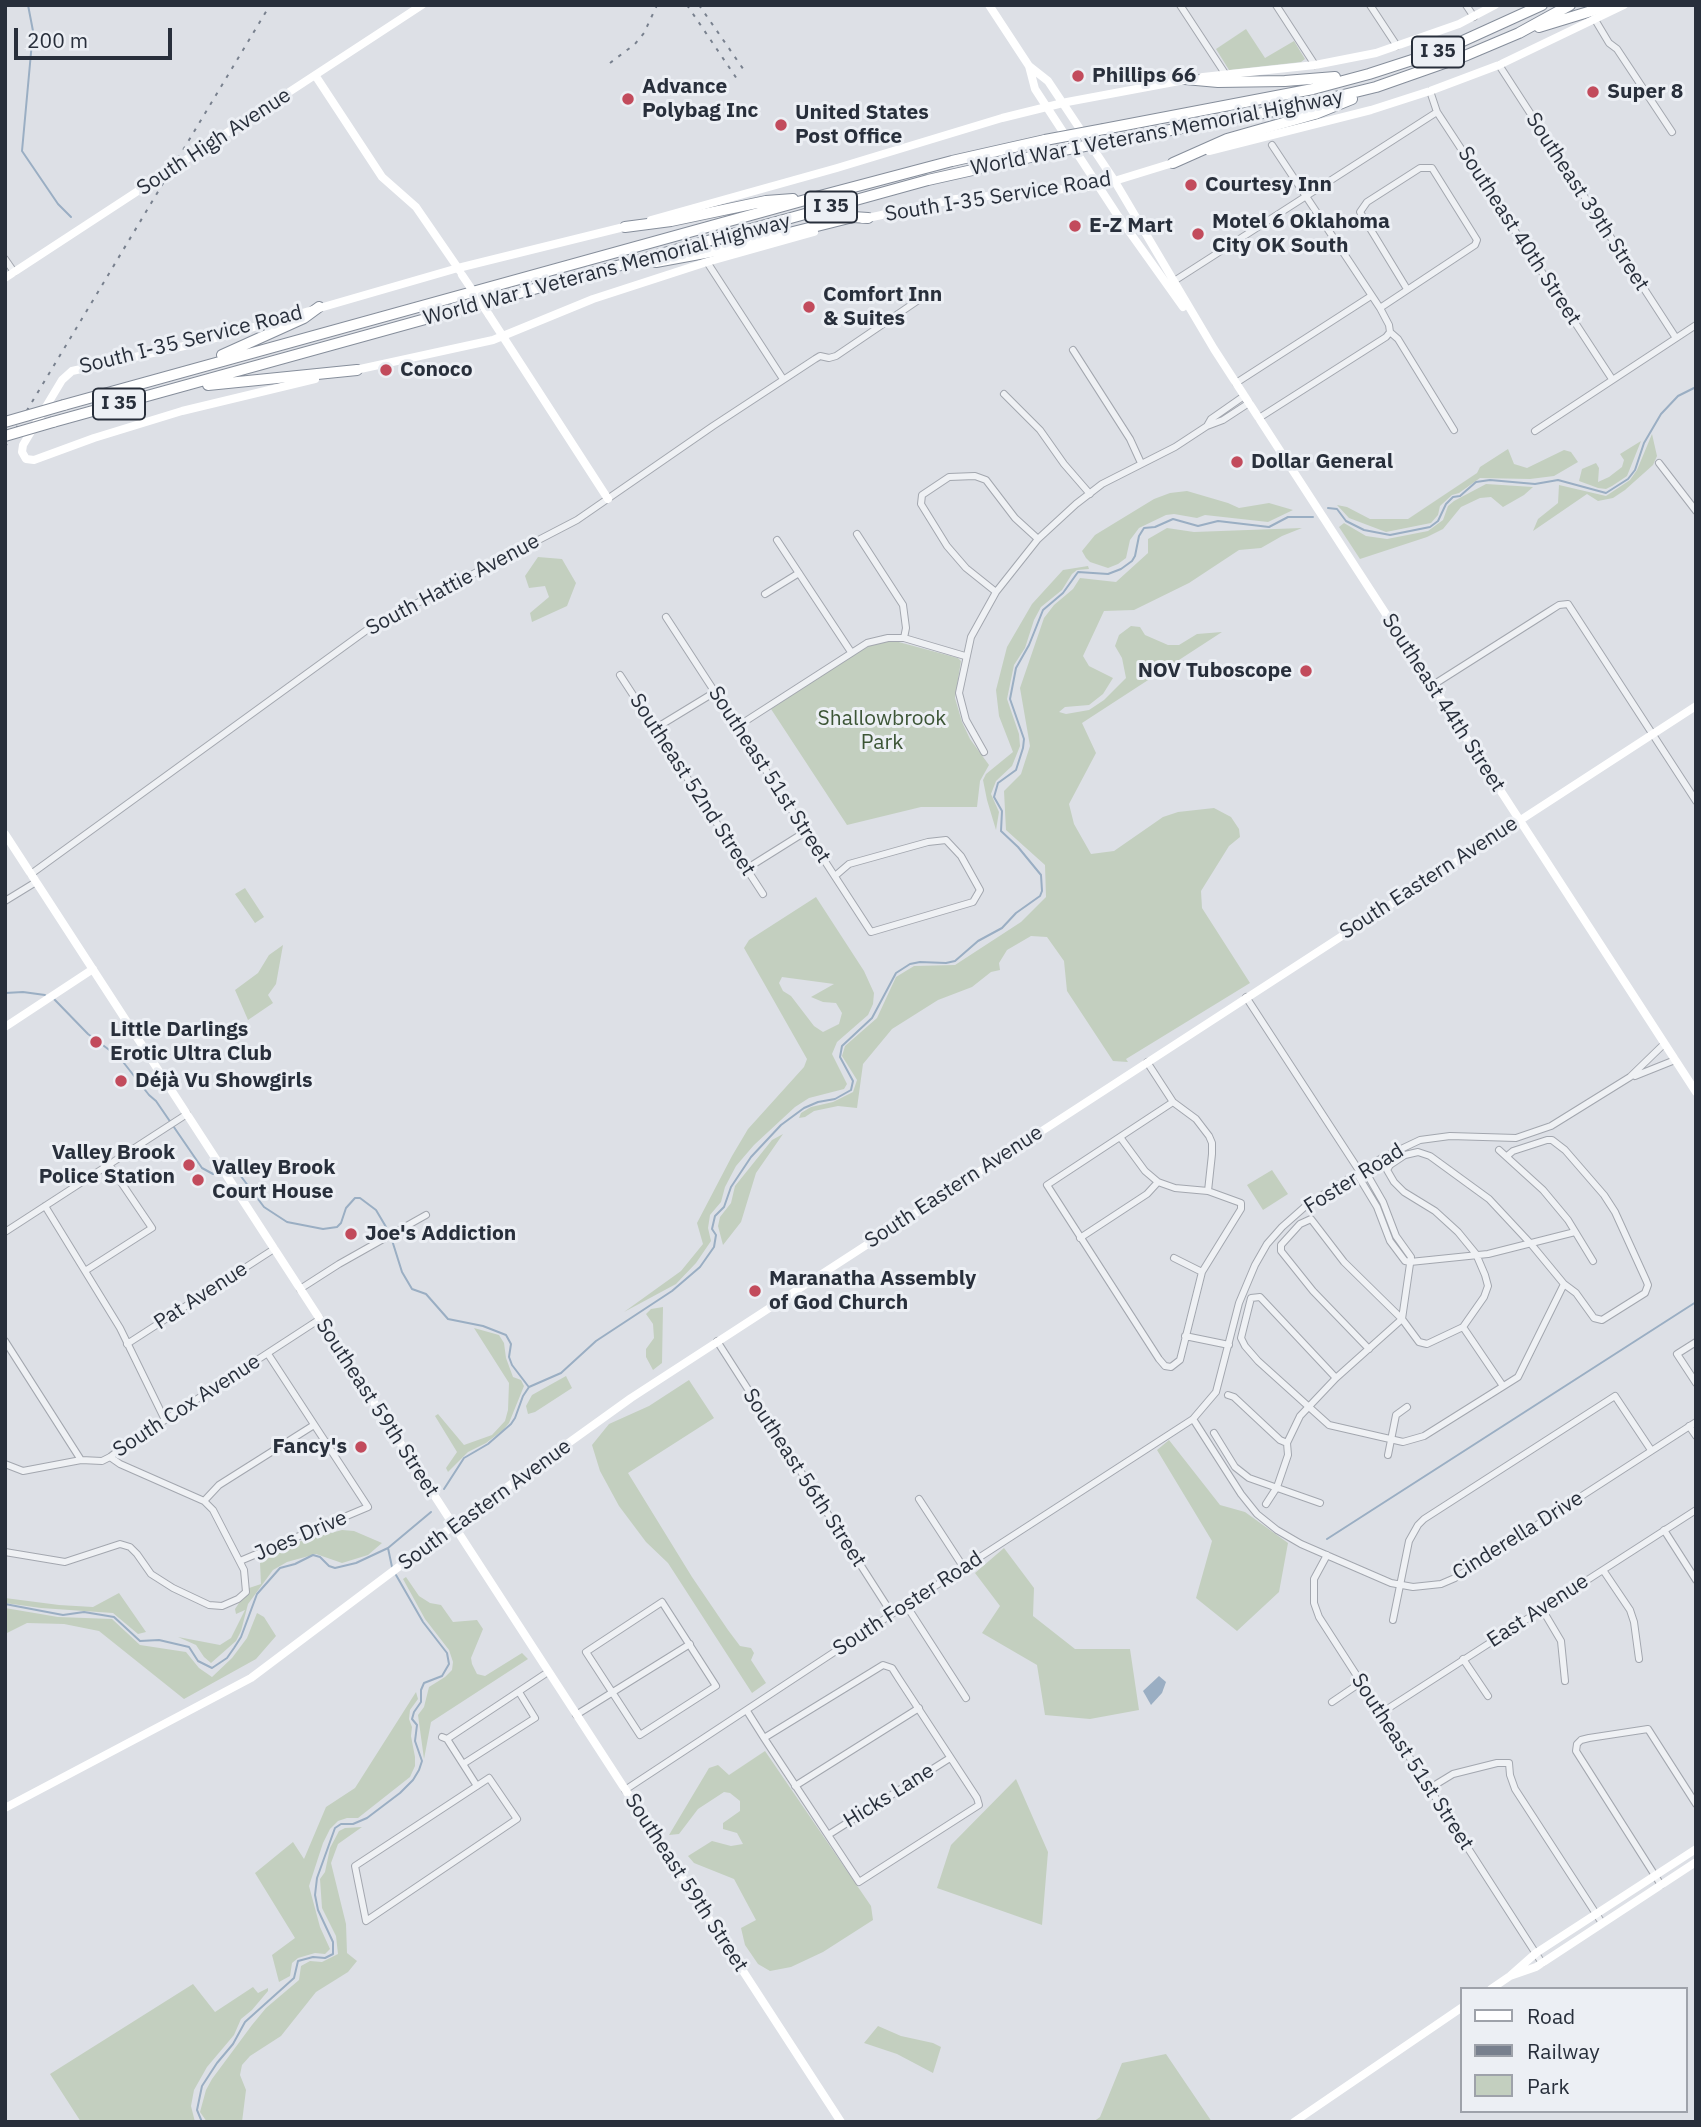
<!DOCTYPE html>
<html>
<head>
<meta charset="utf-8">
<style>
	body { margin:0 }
	#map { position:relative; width:1701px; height:2127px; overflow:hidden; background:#dde0e6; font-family:"IBM Plex Sans",sans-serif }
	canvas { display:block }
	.frame { position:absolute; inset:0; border:7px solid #282f3b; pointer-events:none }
	.legend { position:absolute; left:1460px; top:1987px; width:228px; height:126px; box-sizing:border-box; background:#eceff4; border:2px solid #9ea2aa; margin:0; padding:9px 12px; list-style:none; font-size:21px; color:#282f3b }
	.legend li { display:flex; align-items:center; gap:14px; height:35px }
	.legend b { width:35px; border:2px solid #9ea2aa }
	.scale { position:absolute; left:14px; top:28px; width:158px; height:32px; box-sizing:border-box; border:4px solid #282f3b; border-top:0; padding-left:9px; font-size:21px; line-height:24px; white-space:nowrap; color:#282f3b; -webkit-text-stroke:5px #eceff4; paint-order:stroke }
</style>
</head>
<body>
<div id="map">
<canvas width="1701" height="2127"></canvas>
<div class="frame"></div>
<ul class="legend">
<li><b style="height:9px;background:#fff"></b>Road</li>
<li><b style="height:9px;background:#78808e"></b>Railway</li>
<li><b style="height:19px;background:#c3cfbf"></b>Park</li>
</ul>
<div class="scale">200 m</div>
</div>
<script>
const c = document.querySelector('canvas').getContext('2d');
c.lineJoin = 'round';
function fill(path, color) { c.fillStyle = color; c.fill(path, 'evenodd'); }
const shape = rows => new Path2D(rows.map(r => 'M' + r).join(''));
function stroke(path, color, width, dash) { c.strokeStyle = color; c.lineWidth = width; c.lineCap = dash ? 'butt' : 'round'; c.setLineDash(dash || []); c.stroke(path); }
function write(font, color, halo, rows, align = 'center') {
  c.font = font + ' "IBM Plex Sans",sans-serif'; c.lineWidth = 6; c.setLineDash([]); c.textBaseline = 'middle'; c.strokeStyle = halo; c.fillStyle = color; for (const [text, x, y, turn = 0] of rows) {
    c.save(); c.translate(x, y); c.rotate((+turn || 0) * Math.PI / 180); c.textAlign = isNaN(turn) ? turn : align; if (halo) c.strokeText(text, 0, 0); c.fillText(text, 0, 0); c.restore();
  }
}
fill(shape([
	[1246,29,1265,58,1294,41,1305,59,1301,62,1229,70,1216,49],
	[1652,434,1657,456,1653,465,1625,490,1613,498,1598,501,1587,494,1533,531,1538,519,1558,503,1559,485,1606,496,1630,480,1637,470],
	[1641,441,1627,476,1612,486,1606,489,1598,488,1579,481,1582,469,1596,463,1599,468,1598,482,1609,477,1622,467,1624,460,1620,454],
	[1508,449,1514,464,1527,468,1564,450,1571,452,1578,462,1554,476,1530,479,1480,478,1459,493,1452,495,1440,506,1438,515,1431,523,1386,532,1349,518,1337,505,1347,507,1370,519,1408,519,1477,473,1480,467],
	[1486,484,1533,487,1524,495,1503,507,1491,497,1480,498,1461,507,1443,529,1427,537,1360,559,1339,527,1344,523,1366,536,1387,539,1428,531,1443,520,1448,506,1454,501],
	[1187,491,1228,503,1239,508,1269,503,1293,510,1268,522,1205,515,1197,518,1174,514,1166,515,1139,528,1130,540,1126,558,1118,564,1108,568,1090,562,1086,558,1082,551,1095,535,1154,499,1170,493],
	[1167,528,1194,532,1302,528,1282,536,1261,548,1239,550,1189,583,1134,610,1104,611,1083,656,1089,666,1113,678,1103,694,1089,705,1065,707,1059,712,1066,714,1089,710,1104,700,1126,678,1122,658,1115,646,1119,635,1131,626,1140,627,1145,635,1168,645,1179,645,1197,634,1222,632,1082,723,1096,753,1069,804,1074,824,1091,854,1114,851,1163,817,1178,812,1214,808,1231,817,1239,829,1240,837,1229,846,1201,891,1202,908,1250,983,1126,1059,1128,1062,1113,1061,1067,991,1064,961,1047,937,1031,936,1007,950,999,963,1000,970,991,972,972,987,938,1000,892,1029,863,1064,857,1108,838,1106,814,1111,805,1117,799,1118,801,1113,811,1107,833,1102,853,1092,857,1080,842,1056,845,1046,877,1018,896,977,914,966,955,965,1021,922,1046,897,1045,865,1006,830,1004,791,1021,774,1030,746,1020,688,1044,618,1054,605,1073,589,1080,578,1116,582,1148,553,1148,539],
	[538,557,562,559,576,583,567,606,532,622,530,613,549,597,545,586,529,588,525,576],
	[1088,566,1089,569,1077,570,1072,574,1062,590,1041,607,1034,620,1025,648,1014,665,1007,699,1019,734,1020,746,1012,766,996,781,991,794,999,812,996,830,987,800,983,780,986,774,1013,752,999,716,996,690,1007,647,1032,604,1063,570],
	[895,641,958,658,961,661,955,698,962,722,970,739,989,765,980,781,977,807,921,807,847,825,771,709,862,649,877,643],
	[245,888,264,917,255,923,235,894],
	[816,897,864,971,874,993,873,1004,868,1015,837,1042,832,1054,847,1084,844,1089,809,1098,795,1107,754,1145,736,1166,725,1187,721,1202,710,1215,708,1228,711,1241,696,1263,676,1284,624,1312,681,1271,703,1244,697,1223,732,1156,748,1129,804,1067,807,1059,744,948,749,940],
	[782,977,834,984,811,997,823,1002,836,1003,842,1013,839,1024,823,1032,814,1026,791,996,783,991,779,983],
	[283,945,276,984,268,995,273,1003,248,1020,235,990,258,973,269,955],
	[783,1134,756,1173,741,1222,723,1245,718,1226,720,1217,731,1203,735,1186,772,1140],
	[1272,1170,1288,1194,1263,1210,1247,1185],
	[663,1307,662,1363,653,1370,646,1357,646,1349,654,1338,653,1324,646,1314,651,1309],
	[474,1328,499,1335,504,1343,506,1358,513,1377,521,1380,524,1386,509,1423,503,1430,486,1443,468,1452,448,1472,446,1468,457,1452,435,1416,438,1414,464,1445,492,1435,505,1421,508,1410,509,1383],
	[566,1376,572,1388,535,1412,528,1414,526,1406,532,1395],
	[689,1380,714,1418,628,1473,692,1577,728,1630,740,1646,751,1648,754,1653,751,1660,766,1683,752,1693,668,1563,646,1542,619,1506,600,1471,592,1445,609,1424,649,1406],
	[1169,1440,1220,1505,1245,1512,1288,1543,1279,1592,1237,1631,1196,1598,1212,1541,1157,1450],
	[342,1530,354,1531,382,1543,368,1555,342,1563,316,1554,287,1562,273,1570,248,1604,241,1631,236,1641,211,1663,204,1657,196,1645,178,1637,220,1645,231,1638,245,1610,236,1614,235,1609,249,1588,261,1584,260,1563,294,1543],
	[1004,1548,1034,1588,1033,1616,1075,1649,1130,1649,1139,1710,1090,1719,1045,1715,1037,1665,982,1633,1000,1606,975,1573],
	[406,1577,419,1596,430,1603,441,1605,453,1622,477,1620,483,1629,471,1658,472,1664,477,1674,485,1676,522,1653,528,1659,431,1722,424,1759,418,1715,424,1707,429,1687,445,1677,452,1670,453,1662,449,1650,425,1619,403,1579],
	[119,1593,146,1632,138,1634,113,1613,41,1608,5,1603,5,1598,59,1605,93,1607],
	[5,1608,58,1617,112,1619,140,1645,186,1652,199,1668,212,1677,232,1658,247,1638,257,1613,264,1617,276,1636,256,1659,184,1699,99,1631,64,1624,27,1623,5,1634],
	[416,1692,418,1699,410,1710,409,1719,412,1727,411,1736,415,1757,415,1766,410,1777,358,1818,347,1818,338,1821,330,1829,323,1843,309,1886,320,1927,330,1949,325,1954,315,1953,298,1958,292,1963,290,1976,279,1982,272,1955,295,1938,255,1873,293,1842,304,1859,326,1807,355,1788],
	[765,1751,871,1906,873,1920,823,1952,791,1967,770,1971,758,1964,745,1945,741,1928,756,1920,734,1879,694,1863,688,1856,712,1841,731,1846,743,1844,737,1833,723,1829,723,1823,740,1811,740,1801,730,1793,724,1792,698,1809,679,1834,669,1835,709,1768,718,1765,729,1775],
	[1016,1779,1048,1852,1042,1925,937,1888,951,1845],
	[362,1827,338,1844,331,1863,346,1924,347,1953,357,1961,348,1972,316,1992,281,2036,250,2056,242,2065,240,2075,246,2090,242,2122,207,2122,200,2112,206,2090,212,2079,252,2025,266,2008,299,1980,301,1966,310,1961,322,1962,338,1954,336,1936,322,1908,320,1879,325,1872,330,1848,339,1831,345,1828],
	[193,1984,215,2012,253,1987,258,1993,268,1988,268,1991,252,2010,241,2019,234,2035,207,2067,194,2090,191,2106,195,2122,81,2122,50,2074],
	[878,2026,901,2036,933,2043,941,2047,933,2073,897,2054,864,2043],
	[1166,2054,1212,2122,1093,2122,1100,2117,1122,2063]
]), '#c3cfbf');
fill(shape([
	[1159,1676,1166,1682,1162,1693,1151,1705,1143,1691]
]), '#9aaec3');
stroke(shape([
	[28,5,33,31,22,151,58,204,71,217],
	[1328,508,1337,509,1346,521,1364,530,1390,535,1430,527,1438,521,1446,504,1453,497,1460,496,1476,482,1490,480,1535,484,1558,480,1606,493,1628,479,1635,470,1644,443,1661,414,1678,396,1696,387],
	[5,993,23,992,45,995],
	[54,999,88,1034,120,1058,149,1095,156,1101,202,1168,213,1174,219,1171],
	[227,1170,240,1175,264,1207,287,1222,323,1229,337,1227,341,1223,346,1208,355,1198,360,1198,376,1210,389,1232],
	[391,1237,402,1272,412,1289,426,1294,448,1319,483,1326,506,1335,511,1344,509,1357,512,1365,528,1386],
	[444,1489,464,1458,488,1444,511,1424,515,1418,523,1396,529,1387,561,1373,596,1341,672,1291,700,1267,714,1247,716,1235,712,1229,715,1216,724,1207,731,1187,751,1157,781,1125,804,1108,818,1102,835,1099,851,1090,853,1081,840,1057,842,1046,872,1018,896,973,910,964,920,962,946,963,955,961,978,941,1002,928,1016,913,1040,896,1042,891,1041,875,1018,847,1001,831,1002,811,994,797,998,783,1016,770,1023,748,1024,739,1010,699,1016,668,1029,645,1043,610,1063,593,1078,572,1108,574,1121,569,1132,561,1135,556,1139,536,1144,528,1155,527,1173,519,1198,526,1218,521,1269,527,1288,517,1313,517],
	[1327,1539,1696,1302],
	[388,1548,392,1567],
	[5,1604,63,1615,84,1612,114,1617,140,1641,159,1640,189,1647,198,1661,212,1668,227,1658,234,1648,241,1637,257,1594,280,1568,295,1564,313,1555,320,1557,329,1566,335,1568,356,1563,388,1548,431,1512],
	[202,2122,197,2110,202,2086,217,2063,233,2044,245,2022,294,1978,298,1961,313,1957,325,1958,333,1954,333,1942,318,1910,315,1895,317,1878,335,1828,341,1824,353,1824,367,1818,400,1793,413,1780,419,1770,422,1761,415,1741,417,1725,412,1719,414,1712,421,1702,421,1690,424,1683,442,1676,449,1664,447,1653,423,1622,396,1575]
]), '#9aaec3', 2);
const street = shape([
	[1180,5,1226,75],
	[1276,5,1315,65],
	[1370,5,1397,46],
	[1466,5,1474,17],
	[1594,18,1609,43,1617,49,1672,132],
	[1499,65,1676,338],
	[1430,91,1437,112,1612,379],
	[1272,145,1380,308,1389,325,1390,332,1398,339,1454,430],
	[5,259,14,272],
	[707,262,783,379],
	[1171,283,1437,112],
	[1380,308,1475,245,1477,240,1432,168,1420,168,1367,202,1360,212,1407,289],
	[1073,350,1130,439,1141,463],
	[1236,383,1371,296],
	[1004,394,1040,430,1064,464,1090,494],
	[1244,396,1211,419,1207,426,1223,420,1249,403],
	[1259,418,1386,337,1390,332],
	[1535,431,1696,325],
	[1659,463,1696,511],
	[857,534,903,605,906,628,904,638],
	[777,540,851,652],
	[996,592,966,568,947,546,921,504,922,495,949,477,975,476,986,480,1015,518,1038,539],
	[765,594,799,573],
	[666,617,871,932,973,902,980,890,961,856,946,840,928,842,849,864,835,876],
	[620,675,763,894],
	[1433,685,1548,612,1559,605,1568,604,1696,801],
	[738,726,867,643,888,638,904,638,965,656],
	[656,728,715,692],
	[984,752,966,720,959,693,971,637,996,592,1038,539,1076,504,1102,484,1175,447,1207,426],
	[746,869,805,832],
	[31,874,371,627,577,520,713,426,815,359,820,356,829,358,836,356,920,299],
	[5,901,36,882],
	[1246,997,1360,1172],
	[1147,1062,1173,1102,1196,1119,1209,1136,1212,1143,1212,1154,1208,1191],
	[1635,1076,1675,1060],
	[1120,1137,1145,1171,1158,1182,1175,1188,1208,1191,1241,1203,1241,1209,1202,1272,1180,1360,1171,1367,1165,1366,1159,1359,1047,1185,1173,1102],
	[1499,1150,1543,1190,1568,1220,1593,1261],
	[1357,1174,1377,1207,1390,1241,1405,1261,1410,1262],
	[45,1206,120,1328,165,1420],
	[5,1232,187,1114],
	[1080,1238,1147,1194,1158,1182],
	[1174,1258,1202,1272],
	[1410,1262,1488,1254,1575,1232],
	[85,1271,152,1228,110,1166],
	[300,1289,339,1264,426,1215],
	[1463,1327,1503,1386],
	[1185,1336,1229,1345],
	[5,1341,81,1460],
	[717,1341,892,1614],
	[1696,1342,1677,1354,1696,1383],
	[127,1344,274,1249],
	[1369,1349,1313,1291,1281,1251,1281,1245,1300,1224,1311,1219,1344,1262,1402,1319,1419,1342,1427,1344,1463,1327,1484,1297,1488,1286,1485,1275,1476,1254,1458,1232,1435,1211,1404,1192,1394,1182,1387,1170,1390,1165,1405,1155,1418,1152,1430,1156,1489,1199,1531,1244,1564,1284,1576,1293,1594,1318,1602,1320,1645,1293,1648,1285,1646,1280,1615,1212,1604,1195,1565,1150,1552,1140,1547,1140,1513,1151,1507,1156],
	[1336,1378,1260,1297,1251,1298,1241,1338,1245,1346,1258,1361,1329,1425,1403,1442,1424,1436,1518,1377,1564,1284],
	[1228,1395,1234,1397,1280,1440,1287,1443],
	[1193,1419,1241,1494,1257,1514,1277,1530,1301,1544,1391,1583,1413,1587,1441,1584,1455,1578,1696,1422],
	[1689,1426,1696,1436],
	[1214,1433,1235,1467,1249,1478,1320,1503],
	[1388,1455,1396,1415,1407,1407],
	[5,1464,23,1471,81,1460,102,1461,110,1457,119,1450,320,1319],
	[919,1499,964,1568],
	[204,1501,219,1485,314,1425],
	[1266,1504,1277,1487,1288,1455,1287,1443,1300,1416,1336,1378,1402,1319,1411,1257,1396,1236,1383,1202,1364,1169],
	[1664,1530,1696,1580],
	[5,1552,65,1562,120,1544,130,1547,137,1554,151,1574,173,1588,209,1605,222,1606,238,1599,246,1592,244,1570,213,1510,204,1501,120,1464,110,1457],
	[1327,1555,1314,1579,1314,1603,1319,1617,1542,1963],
	[240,1561,368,1507,268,1354],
	[1603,1570,1630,1610,1634,1622,1639,1659],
	[662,1602,716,1686,640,1735,586,1652,662,1602],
	[906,1605,966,1698],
	[1542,1609,1561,1641,1565,1681],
	[1393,1620,1409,1541,1418,1525,1424,1519,1615,1396,1651,1450],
	[1463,1659,1488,1696],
	[1332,1702,1360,1683],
	[747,1711,764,1738,859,1882,979,1805,977,1798,899,1679,892,1668,883,1665,764,1738],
	[1381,1713,1696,1510],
	[576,1715,690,1644],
	[442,1737,447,1739,548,1672],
	[447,1739,477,1786],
	[463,1764,535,1718,519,1692],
	[489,1778,517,1819,366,1921,355,1866,489,1778],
	[795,1786,919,1708],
	[1430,1788,1453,1774,1497,1763,1509,1763,1510,1775,1515,1789,1602,1923],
	[625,1790,892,1614,1193,1419,1216,1392,1239,1303,1255,1265,1267,1244,1282,1227,1308,1204,1382,1158,1420,1140,1450,1136,1516,1138,1551,1126,1630,1077,1664,1044],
	[828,1835,950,1758],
	[1661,1885,1576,1751,1577,1744,1581,1740,1589,1738,1648,1729,1696,1804]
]);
const highway = shape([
	[1539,27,1611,5],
	[1185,79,1218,82,1285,81,1335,77],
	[1104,129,1313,89,1369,74,1443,50,1542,5],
	[1111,141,1290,108,1376,87,1467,55,1519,33,1570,5],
	[1173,163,1227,139,1315,114,1352,99],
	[625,227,671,221,766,201,793,199],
	[656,262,721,250,853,217,868,218],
	[222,355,304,318,319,307],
	[208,385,357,370],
	[64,405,816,197,952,161,1045,140],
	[53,422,928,180,1053,152]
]);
stroke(street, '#a3a7af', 8);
stroke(highway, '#868e9b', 12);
stroke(street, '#eff1f4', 6);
stroke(shape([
	[989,5,1029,66,1035,89,1116,213,1183,307],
	[1029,66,1048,81,1114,180,1214,349,1696,1092],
	[315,75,382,177,416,207,460,271],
	[1203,77,1315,65,1376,53,1459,24,1495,5],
	[1209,151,1371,110,1430,91,1499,65,1624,5],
	[863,219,956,199,1098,186,1176,162],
	[651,220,837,168,1002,118,1067,102,1190,79],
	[5,278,422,5],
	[489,315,608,499],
	[351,371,493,340,593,299,707,262,814,232],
	[315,379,182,411,94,438,34,460,26,459,22,452,23,445,62,380,72,371,202,342,458,268,628,226],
	[5,834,841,2122],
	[5,1027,93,969],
	[5,1808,251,1678,453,1526,631,1398,1696,706],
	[1510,1976,1536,1967,1696,1862],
	[1491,1989,1510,1976,1536,1953,1696,1849],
	[1294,2122,1461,2008]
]), '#fff', 8);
stroke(highway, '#fff', 10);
stroke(shape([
	[687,5,737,79],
	[699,5,746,73],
	[610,63,635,44,644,33,657,5],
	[5,447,270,5]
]), '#78808e', 2, [3.5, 7]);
const highwayBridge = shape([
	[1045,140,1104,129],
	[1053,152,1111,141],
	[5,422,64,405],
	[5,436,53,422]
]);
stroke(highwayBridge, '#868e9b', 12, []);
stroke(shape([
	[462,275,489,315]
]), '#fff', 8);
stroke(highwayBridge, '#fff', 10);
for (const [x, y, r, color] of [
	[1078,76,7,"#c24b5c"],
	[1593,92,7,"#c24b5c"],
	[628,99,7,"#c24b5c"],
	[781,125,7,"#c24b5c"],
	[1191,185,7,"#c24b5c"],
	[1075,226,7,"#c24b5c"],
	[1198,234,7,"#c24b5c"],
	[809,307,7,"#c24b5c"],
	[386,370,7,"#c24b5c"],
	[1237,462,7,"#c24b5c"],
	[1306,671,7,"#c24b5c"],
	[96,1042,7,"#c24b5c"],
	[121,1081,7,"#c24b5c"],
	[189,1165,7,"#c24b5c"],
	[198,1180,7,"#c24b5c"],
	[351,1234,7,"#c24b5c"],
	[755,1291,7,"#c24b5c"],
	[361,1447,7,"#c24b5c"]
]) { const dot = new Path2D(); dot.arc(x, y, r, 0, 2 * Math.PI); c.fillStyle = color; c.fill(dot); stroke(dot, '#eceff4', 2.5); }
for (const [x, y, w] of [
	[1438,52,52],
	[831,207,52],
	[119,404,52]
]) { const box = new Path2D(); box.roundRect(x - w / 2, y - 15.5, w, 31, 5); c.fillStyle = '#eceff4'; c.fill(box); stroke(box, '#282f3b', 2); }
write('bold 19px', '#282f3b', null, [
	["I 35",1438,52],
	["I 35",831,207],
	["I 35",119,404]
]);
write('bold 21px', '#282f3b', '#eceff4', [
	["Phillips 66",1092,76],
	["Advance",642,87],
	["Polybag Inc",642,111],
	["Super 8",1607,92],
	["United States",795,113],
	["Post Office",795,137],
	["Courtesy Inn",1205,185],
	["Motel 6 Oklahoma",1212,222],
	["City OK South",1212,246],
	["E-Z Mart",1089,226],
	["Comfort Inn",823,295],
	["& Suites",823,319],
	["Conoco",400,370],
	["Dollar General",1251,462],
	["NOV Tuboscope",1292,671,"right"],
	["Little Darlings",110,1030],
	["Erotic Ultra Club",110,1054],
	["Déjà Vu Showgirls",135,1081],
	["Valley Brook",175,1153,"right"],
	["Police Station",175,1177,"right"],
	["Valley Brook",212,1168],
	["Court House",212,1192],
	["Joe's Addiction",365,1234],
	["Maranatha Assembly",769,1279],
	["of God Church",769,1303],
	["Fancy's",347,1447,"right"]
], 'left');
write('21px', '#282f3b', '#eceff4', [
	["World War I Veterans Memorial Highway",1157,133,-11],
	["South High Avenue",214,142,-33],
	["South I-35 Service Road",998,197,-9],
	["Southeast 39th Street",1587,202,57],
	["Southeast 40th Street",1519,236,57],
	["World War I Veterans Memorial Highway",607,270,-15],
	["South I-35 Service Road",191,340,-14],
	["South Hattie Avenue",453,585,-28],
	["Southeast 44th Street",1443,703,57],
	["Southeast 51st Street",769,775,57],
	["Southeast 52nd Street",692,785,57],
	["South Eastern Avenue",1429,878,-33],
	["Foster Road",1354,1179,-32],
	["South Eastern Avenue",954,1187,-33],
	["Pat Avenue",201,1296,-33],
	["South Cox Avenue",187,1406,-33],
	["Southeast 59th Street",377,1408,57],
	["Southeast 56th Street",804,1478,57],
	["South Eastern Avenue",485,1505,-36],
	["Joes Drive",301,1536,-23],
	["Cinderella Drive",1518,1536,-32],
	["South Foster Road",908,1604,-33],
	["East Avenue",1538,1611,-33],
	["Southeast 51st Street",1412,1762,57],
	["Hicks Lane",889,1796,-32],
	["Southeast 59th Street",686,1883,57]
]);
write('21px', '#3c5536', '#eceff4', [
	["Shallowbrook",882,719],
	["Park",882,743]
]);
</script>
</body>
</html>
